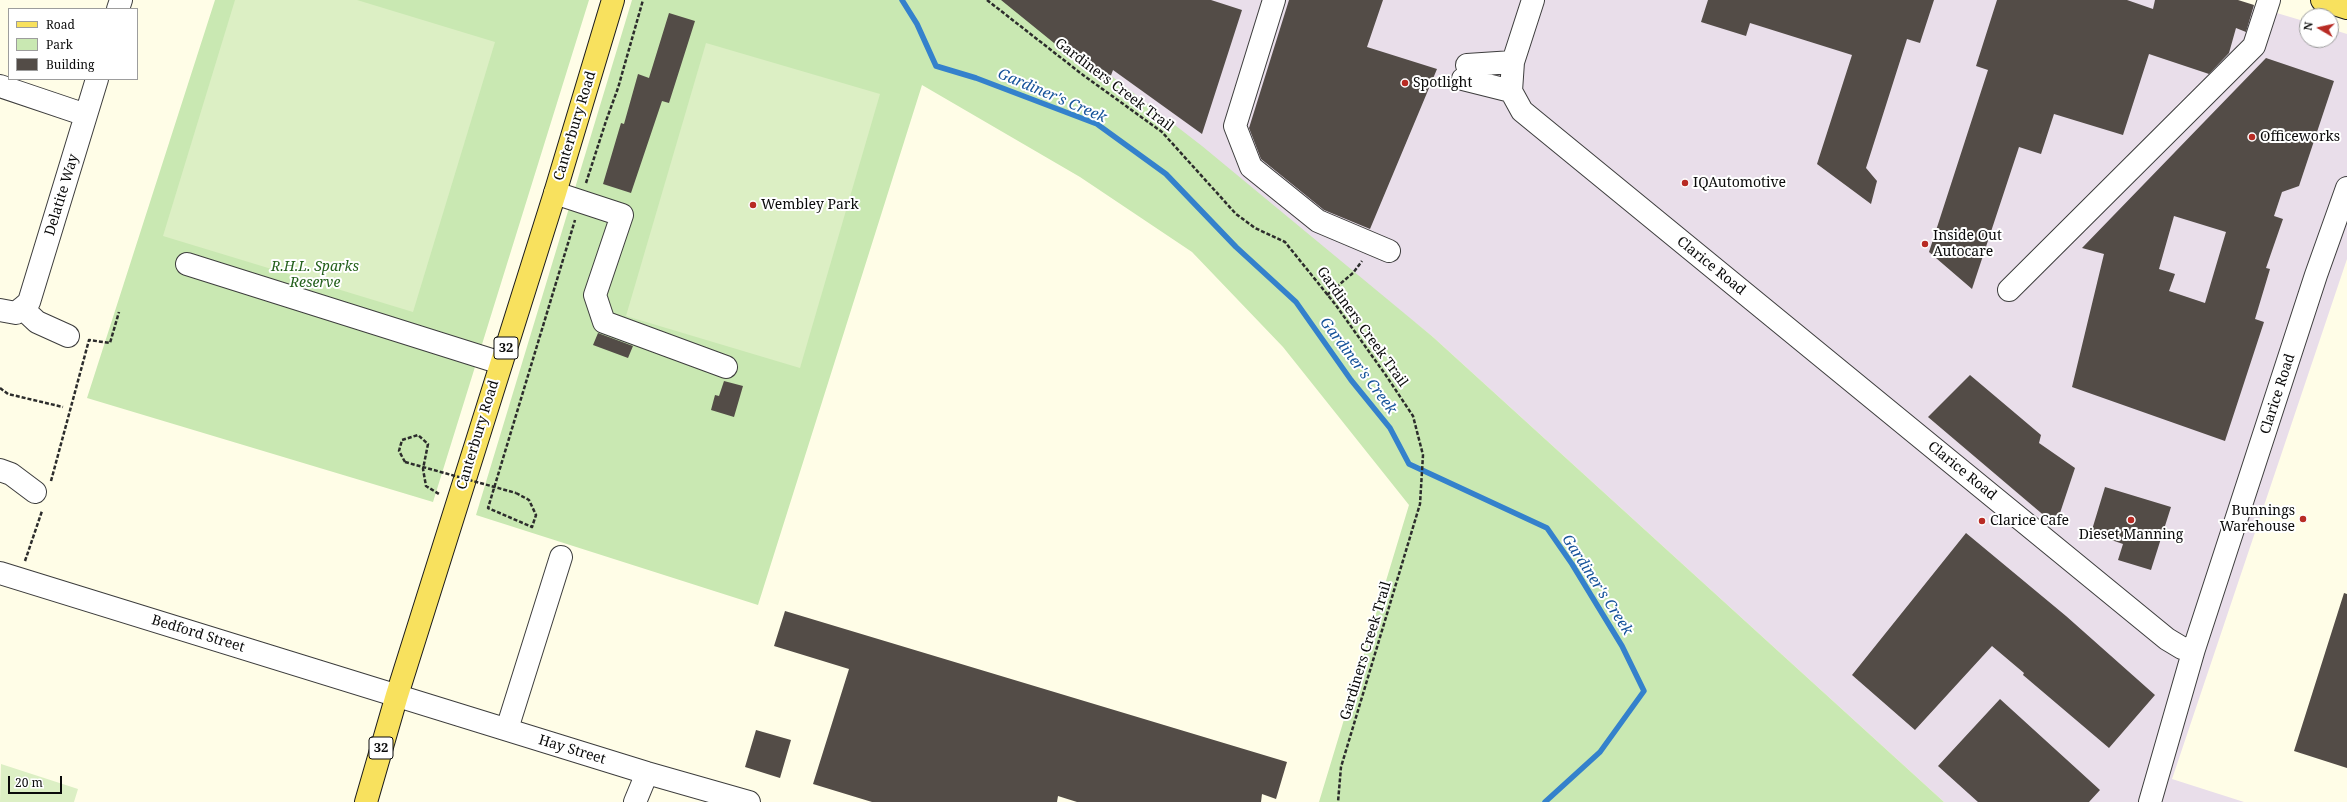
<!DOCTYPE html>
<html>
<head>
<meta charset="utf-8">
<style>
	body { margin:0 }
	#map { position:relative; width:2347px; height:802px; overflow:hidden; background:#fffde7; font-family:"Noto Serif",serif }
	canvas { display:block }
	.legend { position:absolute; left:8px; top:8px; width:130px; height:72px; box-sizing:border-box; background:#fff; border:1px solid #9d9d9d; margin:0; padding:5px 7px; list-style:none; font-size:12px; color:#0a0a0a }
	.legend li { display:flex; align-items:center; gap:8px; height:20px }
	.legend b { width:20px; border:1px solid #9d9d9d }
	.north { position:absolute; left:2299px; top:8px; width:40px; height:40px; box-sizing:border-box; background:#fff; border:1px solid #9d9d9d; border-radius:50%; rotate:279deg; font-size:11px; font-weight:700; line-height:16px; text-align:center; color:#0a0a0a }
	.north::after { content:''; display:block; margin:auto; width:14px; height:18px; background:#b82b24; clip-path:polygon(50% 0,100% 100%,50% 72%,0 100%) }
	.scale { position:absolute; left:8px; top:776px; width:54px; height:18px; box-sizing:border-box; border:2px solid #0a0a0a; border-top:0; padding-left:5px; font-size:12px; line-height:14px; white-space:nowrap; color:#0a0a0a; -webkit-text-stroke:3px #fff; paint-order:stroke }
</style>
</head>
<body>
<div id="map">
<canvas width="2347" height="802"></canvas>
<ul class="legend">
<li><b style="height:5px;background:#f8e15e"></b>Road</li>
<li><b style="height:11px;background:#c9e8b2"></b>Park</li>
<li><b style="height:11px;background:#534c47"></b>Building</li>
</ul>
<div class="north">N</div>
<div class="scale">20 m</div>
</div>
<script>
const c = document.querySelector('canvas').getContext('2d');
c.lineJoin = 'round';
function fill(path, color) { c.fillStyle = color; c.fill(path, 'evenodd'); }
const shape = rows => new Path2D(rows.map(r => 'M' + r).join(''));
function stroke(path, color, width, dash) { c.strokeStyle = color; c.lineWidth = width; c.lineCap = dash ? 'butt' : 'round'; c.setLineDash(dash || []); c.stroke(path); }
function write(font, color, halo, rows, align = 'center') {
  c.font = font + ' "Noto Serif",serif'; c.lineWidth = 4; c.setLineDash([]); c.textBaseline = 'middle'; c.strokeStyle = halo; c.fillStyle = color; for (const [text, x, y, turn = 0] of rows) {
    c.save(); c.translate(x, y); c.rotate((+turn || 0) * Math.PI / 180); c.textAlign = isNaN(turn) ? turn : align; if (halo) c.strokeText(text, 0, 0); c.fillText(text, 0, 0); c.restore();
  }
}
fill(shape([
	[1013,0,2233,0,2307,22,2307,40,2331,40,2331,29,2347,34,2347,259,2172,779,2244,802,1944,802,1433,337]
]), '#e9deea');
fill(shape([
	[215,0,589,0,433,502,87,398],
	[632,0,1013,0,1202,146,1433,337,1944,802,1319,802,1409,505,1283,347,1192,252,1080,177,922,85,758,605,476,515]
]), '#c9e8b2');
fill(shape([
	[235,0,357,0,495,42,413,312,163,236],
	[706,43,880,94,800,368,626,316],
	[1,764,78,789,74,802,0,802]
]), '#dcefc4');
stroke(shape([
	[902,0,917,24,936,66,976,78,1097,124,1166,174,1236,247,1296,302,1351,380,1390,428,1409,464,1547,528,1572,564,1622,646,1644,691,1600,752,1545,802]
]), '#3481cc', 5.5);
fill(shape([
	[1001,0,1211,0,1242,10,1202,134,1113,70,1107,86],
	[1289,0,1383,0,1367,47,1437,69,1370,229,1324,210,1261,159,1249,128],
	[1708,0,1934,0,1920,43,1907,39,1866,168,1877,181,1871,204,1817,164,1852,55,1750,23,1746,36,1701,22],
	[1997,0,2127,0,2153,9,2155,0,2238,0,2254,5,2246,32,2236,28,2229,53,2209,74,2149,54,2123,135,2054,114,2041,154,2019,147,1972,289,1929,252,1988,70,1976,66],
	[669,13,695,21,669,103,662,101,631,193,603,184,621,123,624,124,638,74,649,78],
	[2266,58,2334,81,2299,186,2282,192,2274,216,2283,219,2266,268,2270,269,2255,319,2264,322,2225,441,2072,387,2104,254,2082,248],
	[2174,216,2226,232,2205,303,2169,291,2175,274,2159,269],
	[598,333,633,346,628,358,593,345],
	[1970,375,2041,435,2039,443,2075,468,2060,513,2055,517,2047,518,1928,417],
	[724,381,743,386,734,417,711,410,715,395,719,396],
	[2105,487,2171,507,2151,570,2118,560,2123,544,2091,533],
	[1966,533,2066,616,2155,695,2109,748,2023,675,2024,673,1992,646,1915,730,1852,675],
	[2344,593,2347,594,2347,768,2294,751],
	[785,611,1287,762,1276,799,1262,794,1261,802,1077,802,1058,796,1057,802,872,802,813,784,849,669,774,646],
	[2000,699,2100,790,2089,802,1978,802,1938,766],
	[756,730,791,740,780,778,745,767]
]), '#534c47');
const minor = shape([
	[1274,0,1235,126,1251,167,1318,221,1389,251],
	[1533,0,1513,62,1511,91,1522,111,2167,639,2182,648,2194,649,2316,275,2347,188],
	[118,9,121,0],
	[1467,65,1513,62],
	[1463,79,1511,91],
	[0,86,86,115],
	[555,193,622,215,595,295,604,322,726,367],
	[187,264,501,363],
	[2009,290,2254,46,2269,0],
	[22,308,29,302,97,79],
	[0,310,16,313,22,308,37,322,68,336],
	[0,470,11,474,35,492],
	[0,573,647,773,749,802],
	[507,729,561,557],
	[635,802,647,773],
	[2150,802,2194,649]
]);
const major = shape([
	[2322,0,2347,8],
	[366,802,397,695,555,193,613,0]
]);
stroke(minor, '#3d3d3d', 24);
stroke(major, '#1b1b1b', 24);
stroke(shape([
	[987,0,1083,75,1162,132,1236,214,1255,228,1285,242,1335,304,1385,374,1413,416,1423,455,1420,504,1341,767,1338,802],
	[586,183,606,121,618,88,643,0],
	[1327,295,1353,273,1362,261],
	[0,388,8,394,63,407],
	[405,462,399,451,402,440,418,435,428,444,423,469,426,486,439,494],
	[51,481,89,340,110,343,119,312],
	[516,493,529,500,536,515,532,527,488,508,575,220],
	[25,561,42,511]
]), '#2c2c2c', 2.5, [4, 2]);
stroke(minor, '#fff', 22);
stroke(major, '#f8e15e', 22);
stroke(shape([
	[405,462,516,493]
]), '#2c2c2c', 2.5, [4, 2]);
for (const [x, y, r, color] of [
	[1405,83,4,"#b82b24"],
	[2252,137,4,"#b82b24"],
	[1685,183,4,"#b82b24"],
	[753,205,4,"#b82b24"],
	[1925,244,4,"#b82b24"],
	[2303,519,4,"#b82b24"],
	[2131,520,4,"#b82b24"],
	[1982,521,4,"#b82b24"]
]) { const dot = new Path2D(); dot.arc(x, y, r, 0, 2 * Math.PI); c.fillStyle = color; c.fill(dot); stroke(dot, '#fff', 1.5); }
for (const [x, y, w] of [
	[506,348,24],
	[381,748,24]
]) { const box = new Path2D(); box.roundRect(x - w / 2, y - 11, w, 22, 3); c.fillStyle = '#fff'; c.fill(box); stroke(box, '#0a0a0a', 1); }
write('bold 13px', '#0a0a0a', null, [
	["32",506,348],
	["32",381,748]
]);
write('14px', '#0a0a0a', '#fff', [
	["Spotlight",1413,83],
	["Officeworks",2260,137],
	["IQAutomotive",1693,183],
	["Wembley Park",761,205],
	["Inside Out",1933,236],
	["Autocare",1933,252],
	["Bunnings",2295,511,"right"],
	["Warehouse",2295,527,"right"],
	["Clarice Cafe",1990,521],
	["Dieset Manning",2131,535,"center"]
], 'left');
write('14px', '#0a0a0a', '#fff', [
	["Gardiners Creek Trail",1114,85,37],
	["Canterbury Road",575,126,-73],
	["Delatite Way",62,195,-73],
	["Clarice Road",1711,266,39],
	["Gardiners Creek Trail",1362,327,54],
	["Clarice Road",2278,394,-72],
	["Canterbury Road",478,435,-73],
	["Clarice Road",1962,471,39],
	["Bedford Street",198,634,17],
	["Gardiners Creek Trail",1366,651,-73],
	["Hay Street",572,750,17]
]);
write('italic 14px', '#24601c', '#fff', [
	["R.H.L. Sparks",315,267],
	["Reserve",315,283]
]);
write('italic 15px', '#16539a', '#fff', [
	["Gardiner's Creek",1052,96,23],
	["Gardiner's Creek",1358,366,53],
	["Gardiner's Creek",1597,585,57]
]);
</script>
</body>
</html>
